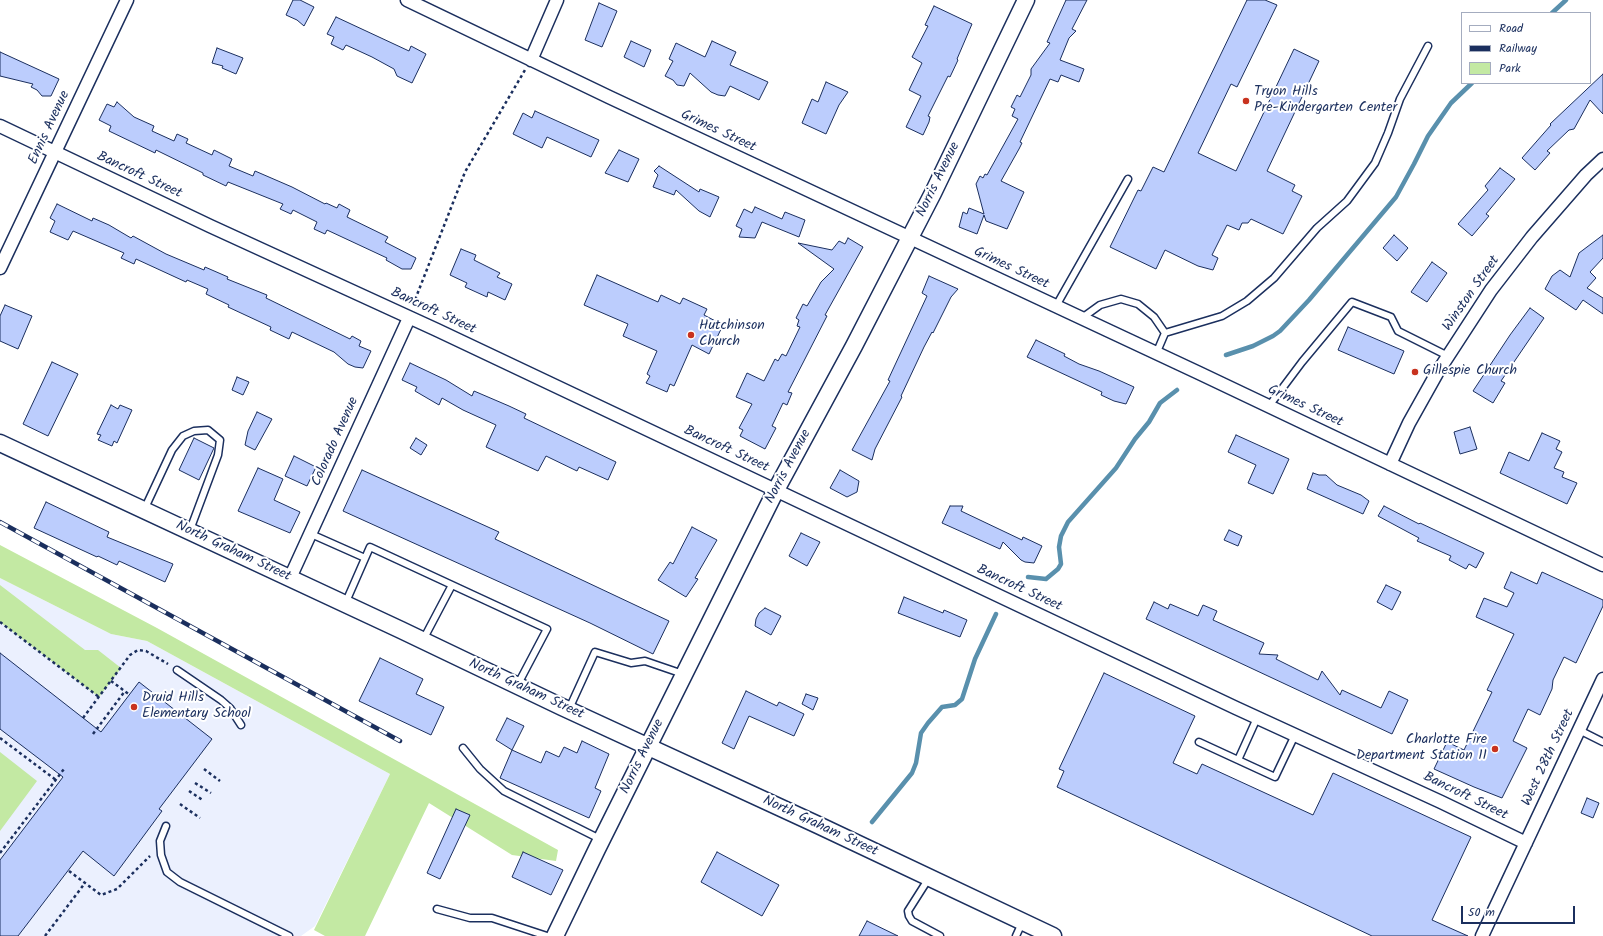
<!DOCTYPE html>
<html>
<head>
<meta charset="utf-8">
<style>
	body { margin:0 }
	#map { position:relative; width:1603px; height:936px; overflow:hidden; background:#fff; font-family:Kalam,sans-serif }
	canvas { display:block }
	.legend { position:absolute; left:1461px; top:12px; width:130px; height:72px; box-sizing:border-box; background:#fff; border:1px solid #a4acbf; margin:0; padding:5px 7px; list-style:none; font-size:12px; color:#1b2f5e }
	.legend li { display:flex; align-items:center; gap:8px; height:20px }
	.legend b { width:20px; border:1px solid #a4acbf }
	.scale { position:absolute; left:1461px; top:906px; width:114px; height:18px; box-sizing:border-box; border:2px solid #1b2f5e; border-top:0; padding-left:5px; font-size:12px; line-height:14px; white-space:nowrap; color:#1b2f5e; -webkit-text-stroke:3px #fff; paint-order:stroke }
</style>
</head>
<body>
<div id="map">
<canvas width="1603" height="936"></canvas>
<ul class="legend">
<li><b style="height:5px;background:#fff"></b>Road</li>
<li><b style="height:5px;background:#1b2f5e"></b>Railway</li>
<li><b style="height:11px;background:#c3e9a3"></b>Park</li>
</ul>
<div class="scale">50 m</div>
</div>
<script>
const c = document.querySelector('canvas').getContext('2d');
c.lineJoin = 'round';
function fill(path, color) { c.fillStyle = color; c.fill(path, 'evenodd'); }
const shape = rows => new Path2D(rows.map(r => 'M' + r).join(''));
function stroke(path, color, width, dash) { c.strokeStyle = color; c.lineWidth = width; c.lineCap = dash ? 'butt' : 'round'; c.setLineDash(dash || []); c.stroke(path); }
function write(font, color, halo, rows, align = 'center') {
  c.font = font + ' Kalam,sans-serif'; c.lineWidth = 4; c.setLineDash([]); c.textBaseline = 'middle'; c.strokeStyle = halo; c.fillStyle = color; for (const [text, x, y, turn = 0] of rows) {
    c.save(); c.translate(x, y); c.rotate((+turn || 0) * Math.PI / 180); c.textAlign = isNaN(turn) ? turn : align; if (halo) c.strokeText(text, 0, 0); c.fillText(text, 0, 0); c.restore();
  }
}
fill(shape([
	[0,578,111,634,147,641,390,774,315,926,301,936,0,936]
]), '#ebf0fe');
fill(shape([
	[0,545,157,628,558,850,556,861,512,855,429,803,365,936,325,936,314,930,390,774,147,641,111,634,0,578],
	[0,585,85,650,98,650,121,668,99,697,0,622],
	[0,752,37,781,0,831]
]), '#c3e9a3');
stroke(shape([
	[1552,13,1566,0],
	[1226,355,1253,346,1273,336,1280,331,1309,300,1396,197,1414,164,1428,136,1451,103,1472,83],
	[1028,577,1046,579,1058,569,1061,564,1059,547,1061,536,1068,522,1116,468,1135,439,1149,422,1160,403,1177,390],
	[872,822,912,773,916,763,921,733,928,723,942,707,955,705,962,699,975,659,996,614]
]), '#5990ad', 4.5);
const building = shape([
	[293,0,300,0,314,7,304,26,297,20,286,15,293,0],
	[1066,0,1087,0,1072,29,1076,31,1069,38,1060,60,1084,69,1079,82,1061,75,1058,82,1050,79,1020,142,1022,143,1019,149,1001,181,1024,192,1007,229,986,221,984,215,977,234,959,227,963,212,967,214,969,208,984,214,976,184,980,176,983,178,985,174,987,175,1018,119,1012,116,1015,109,1011,107,1017,95,1020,97,1031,75,1031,69,1050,43,1047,42,1066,0],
	[1247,0,1265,0,1277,5,1237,87,1231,84,1198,153,1236,171,1294,49,1319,61,1267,171,1295,185,1292,191,1302,196,1283,234,1251,219,1248,223,1242,223,1239,230,1227,225,1212,255,1218,258,1213,270,1198,266,1165,250,1156,269,1110,247,1138,190,1141,191,1153,167,1164,172,1247,0],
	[599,3,617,11,602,47,585,40,599,3],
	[934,6,972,24,957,59,958,60,950,77,948,76,928,116,930,117,929,122,923,135,906,127,921,96,909,90,922,63,912,57,928,26,925,25,934,6],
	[336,17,409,51,411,46,426,54,412,83,397,76,394,69,372,57,346,45,343,50,331,44,334,37,327,34,336,17],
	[631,41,651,50,644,67,624,57,631,41],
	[712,41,736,52,730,65,768,82,759,100,730,86,725,96,718,95,711,92,690,73,684,86,677,85,673,80,665,76,673,61,669,59,676,43,705,57,712,41],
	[217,48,243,58,236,74,222,68,223,66,212,63,217,48],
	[0,52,59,79,51,96,42,96,37,90,31,87,33,84,0,76,0,52],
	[1603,74,1603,114,1590,100,1574,129,1569,130,1547,151,1550,153,1535,170,1522,158,1551,125,1550,124,1603,74],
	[826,82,848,92,839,105,826,134,802,123,812,99,818,102,826,82],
	[117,102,134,117,154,126,152,131,174,141,177,134,188,139,186,143,212,155,214,150,232,159,229,166,253,176,255,171,292,187,325,204,326,203,337,208,339,204,350,210,347,217,388,237,385,242,416,258,411,269,402,269,386,260,387,258,327,230,325,234,314,229,317,222,293,210,291,214,280,209,283,204,228,182,226,186,203,175,203,173,156,150,155,153,109,131,111,126,99,120,107,104,114,107,117,102],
	[535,111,599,140,591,157,547,137,542,148,513,134,523,113,532,118,535,111],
	[619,150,639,159,628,182,605,173,619,150],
	[659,166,699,192,700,189,719,197,710,217,699,211,676,190,674,195,653,187,658,175,654,171,659,166],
	[1500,168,1515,179,1486,214,1489,216,1472,236,1458,224,1488,190,1485,186,1500,168],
	[57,204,92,221,93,218,109,225,131,238,133,236,166,254,204,270,205,267,228,277,227,279,267,295,266,298,350,339,352,336,361,341,359,346,371,351,363,368,355,367,348,364,334,352,292,332,289,339,270,330,271,327,228,307,229,305,206,294,208,289,187,280,186,282,136,259,134,264,121,258,124,253,73,231,68,240,50,232,55,221,50,218,57,204],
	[755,207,782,219,785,212,805,220,799,237,762,222,755,238,739,237,742,229,736,226,744,209,752,213,755,207],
	[1394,235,1408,248,1397,261,1383,248,1394,235],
	[1603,235,1603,258,1590,272,1596,278,1587,288,1603,298,1603,314,1583,300,1576,310,1545,289,1552,276,1560,270,1570,277,1579,253,1603,235],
	[848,238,863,247,825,315,827,316,788,392,792,393,787,405,783,403,772,426,776,428,765,449,740,436,743,430,739,428,752,404,736,397,747,373,764,381,775,359,778,361,782,354,786,356,800,327,797,326,799,320,796,318,803,304,807,306,821,282,834,269,798,243,832,250,839,241,845,244,848,238],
	[461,249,476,255,474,260,500,273,497,277,512,284,505,300,488,292,487,297,465,287,467,283,450,275,461,249],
	[1432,262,1447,273,1427,302,1411,292,1432,262],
	[597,275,658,302,661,295,680,304,683,298,707,309,704,315,723,325,709,354,692,345,674,386,670,384,667,392,646,383,650,376,647,374,657,351,623,336,628,324,584,305,597,275],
	[929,276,958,289,951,297,933,333,932,332,924,347,901,396,902,397,875,449,872,460,852,450,890,381,888,380,927,296,922,293,929,276],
	[5,305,32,316,18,349,0,341,0,316,5,305],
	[1530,308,1544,318,1501,381,1505,383,1493,403,1473,391,1510,335,1530,308],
	[1348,327,1404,351,1394,374,1338,350,1348,327],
	[1036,340,1065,354,1064,356,1079,364,1099,371,1134,387,1126,404,1114,401,1101,395,1102,392,1027,357,1036,340],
	[52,362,78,374,48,436,23,424,52,362],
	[410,363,446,380,472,396,474,391,509,406,526,414,524,418,616,462,608,480,579,467,577,471,546,456,538,471,486,447,496,425,463,410,442,398,439,405,415,391,417,387,402,380,410,363],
	[237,377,249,382,243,395,232,390,237,377],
	[111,405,118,409,120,405,132,410,117,443,114,441,112,446,98,440,101,435,97,434,111,405],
	[257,412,272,419,255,450,245,445,248,431,257,412],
	[1470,427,1477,449,1460,454,1454,432,1470,427],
	[1542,433,1560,441,1556,449,1562,452,1554,468,1564,472,1562,477,1577,483,1567,504,1500,473,1509,452,1529,461,1542,433],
	[1236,435,1289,459,1273,494,1248,483,1256,465,1228,452,1236,435],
	[194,438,214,448,199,480,179,470,194,438],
	[416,438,427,445,421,455,410,448,416,438],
	[294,456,316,467,307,486,285,476,294,456],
	[258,468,283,479,274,500,300,512,290,533,238,511,258,468],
	[362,470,499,532,495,539,669,621,653,654,590,623,343,511,362,470],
	[840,470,859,481,857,492,847,497,830,488,840,470],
	[1313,473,1319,475,1326,475,1337,485,1361,495,1369,501,1363,514,1307,489,1313,473],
	[46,502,109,532,107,537,173,564,165,582,119,561,117,565,98,556,97,557,34,528,46,502],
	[950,506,963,506,961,511,1022,540,1023,537,1042,546,1034,563,1025,562,1021,560,1003,542,1000,549,942,523,950,506],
	[1384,506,1419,524,1420,523,1484,553,1476,568,1469,564,1466,569,1449,560,1451,556,1417,541,1419,538,1378,516,1384,506],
	[692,527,717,540,695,578,698,579,686,597,658,580,670,562,673,564,692,527],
	[1229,530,1242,536,1238,546,1224,540,1229,530],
	[801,533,820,542,807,566,789,556,801,533],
	[1511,572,1537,584,1542,572,1603,600,1603,606,1576,663,1564,657,1553,680,1552,689,1540,715,1528,709,1513,741,1527,748,1502,798,1474,787,1434,769,1447,742,1464,750,1492,692,1487,690,1514,634,1476,617,1484,598,1507,607,1514,593,1504,588,1511,572],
	[1386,585,1401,592,1392,610,1377,602,1386,585],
	[904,597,943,613,944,610,967,620,960,637,898,613,904,597],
	[1154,602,1168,609,1170,604,1198,616,1203,605,1217,611,1213,620,1264,643,1259,654,1278,655,1276,659,1318,680,1322,671,1340,695,1342,690,1381,708,1389,691,1408,700,1392,734,1146,619,1154,602],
	[765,608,781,616,771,635,755,626,756,619,759,613,765,608],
	[0,653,101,732,139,682,212,739,159,809,162,811,114,876,83,851,18,936,0,936,0,860,63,777,0,729,0,653],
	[380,658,423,679,416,694,444,707,431,735,359,701,380,658],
	[1104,673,1195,716,1173,763,1197,774,1202,764,1313,815,1333,773,1471,837,1432,920,1468,936,1372,936,1057,787,1064,771,1059,769,1104,673],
	[746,691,777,706,779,702,804,714,794,736,749,716,734,749,722,743,746,691],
	[806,694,818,698,813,710,802,704,806,694],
	[507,718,524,726,512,750,496,740,507,718],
	[582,741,609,754,595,788,601,791,589,818,500,778,512,750,541,763,546,751,559,757,564,747,577,753,582,741],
	[1587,798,1599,803,1593,818,1581,813,1587,798],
	[456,809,470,815,440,879,427,873,456,809],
	[523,852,563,870,551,895,512,877,523,852],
	[717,852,779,885,762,916,701,882,717,852],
	[867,921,898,936,859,936,867,921]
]);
fill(building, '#bccdfd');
stroke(building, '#1b2f5e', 1);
const lane = shape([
	[1056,306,1128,179],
	[1082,318,1100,305,1121,299,1138,304,1154,317,1165,333,1156,354],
	[1165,333,1222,316,1247,301,1274,278,1317,228,1347,201,1375,163,1388,133,1400,99,1428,46],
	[1269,406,1302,362,1352,302,1391,317,1398,331,1448,356],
	[144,510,172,450,183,436,194,431,208,430,220,440,218,455,190,530],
	[311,534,365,558],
	[345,604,370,547,452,585],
	[423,640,452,585,547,629,518,684],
	[177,670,221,700,230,708,241,725],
	[569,709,595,652,631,663,645,661,683,674],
	[1579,730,1603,742],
	[1199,742,1275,777,1295,735],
	[463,748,480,769,504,791,600,839],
	[1238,760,1257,718],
	[166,826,160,841,161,855,167,872,180,882,289,936],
	[929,878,908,911,909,916,912,921,940,936],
	[437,909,470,918,492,918,547,936],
	[1016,936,1022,923]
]);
const street = shape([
	[407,0,609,97,1199,373,1603,565],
	[531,60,557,0],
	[0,126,210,226,437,330,1236,708,1441,802,1526,843],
	[0,268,127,0],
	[1390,464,1409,423,1437,373,1491,290,1532,237,1586,175,1603,159],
	[290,578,409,318],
	[1482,936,1603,679]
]);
const secondary = shape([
	[0,443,401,630,562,707,818,825,1053,936],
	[555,936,597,849,776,490,854,346,933,193,1026,0]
]);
stroke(lane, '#1b2f5e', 9);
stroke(street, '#1b2f5e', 15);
stroke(secondary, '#1b2f5e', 19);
stroke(shape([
	[413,305,465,172,525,70],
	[0,622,99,697],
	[111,681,130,695],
	[83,718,130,655,138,650,146,651,168,664],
	[93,734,125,691],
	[0,738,56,780],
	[204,769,220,781],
	[195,783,211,793],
	[189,791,204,801],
	[180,804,200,818],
	[0,853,64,769],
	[69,871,101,895,117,889,150,856],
	[45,936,85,883]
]), '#1b2f5e', 2.5, [3, 3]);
stroke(lane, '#fff', 6);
stroke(street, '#fff', 12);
stroke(secondary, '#fff', 16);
const rail = shape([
	[0,522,400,741]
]);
stroke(rail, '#1b2f5e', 4.5);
stroke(rail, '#fff', 3, [9]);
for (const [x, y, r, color] of [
	[1246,101,4,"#c8321e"],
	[691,335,4,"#c8321e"],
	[1415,372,4,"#c8321e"],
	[134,707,4,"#c8321e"],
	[1495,749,4,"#c8321e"]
]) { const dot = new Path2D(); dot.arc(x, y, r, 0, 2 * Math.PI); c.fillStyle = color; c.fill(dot); stroke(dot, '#fff', 1.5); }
write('14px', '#1b2f5e', '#fff', [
	["Tryon Hills",1254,93],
	["Pre-Kindergarten Center",1254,109],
	["Hutchinson",699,327],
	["Church",699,343],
	["Gillespie Church",1423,372],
	["Druid Hills",142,699],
	["Elementary School",142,715],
	["Charlotte Fire",1487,741,"right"],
	["Department Station 11",1487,757,"right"]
], 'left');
write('14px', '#1b2f5e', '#fff', [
	["Ennis Avenue",50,128,-65],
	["Grimes Street",718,132,25],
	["Bancroft Street",139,176,25],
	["Norris Avenue",939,180,-64],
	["Grimes Street",1011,269,25],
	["Winston Street",1472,294,-55],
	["Bancroft Street",433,312,25],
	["Grimes Street",1305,407,25],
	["Colorado Avenue",336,442,-66],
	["Bancroft Street",726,450,25],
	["Norris Avenue",789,467,-62],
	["North Graham Street",233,552,25],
	["Bancroft Street",1019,589,25],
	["North Graham Street",526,690,25],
	["Norris Avenue",643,757,-64],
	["West 28th Street",1549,758,-65],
	["Bancroft Street",1465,797,26],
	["North Graham Street",820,827,25]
]);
</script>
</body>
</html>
